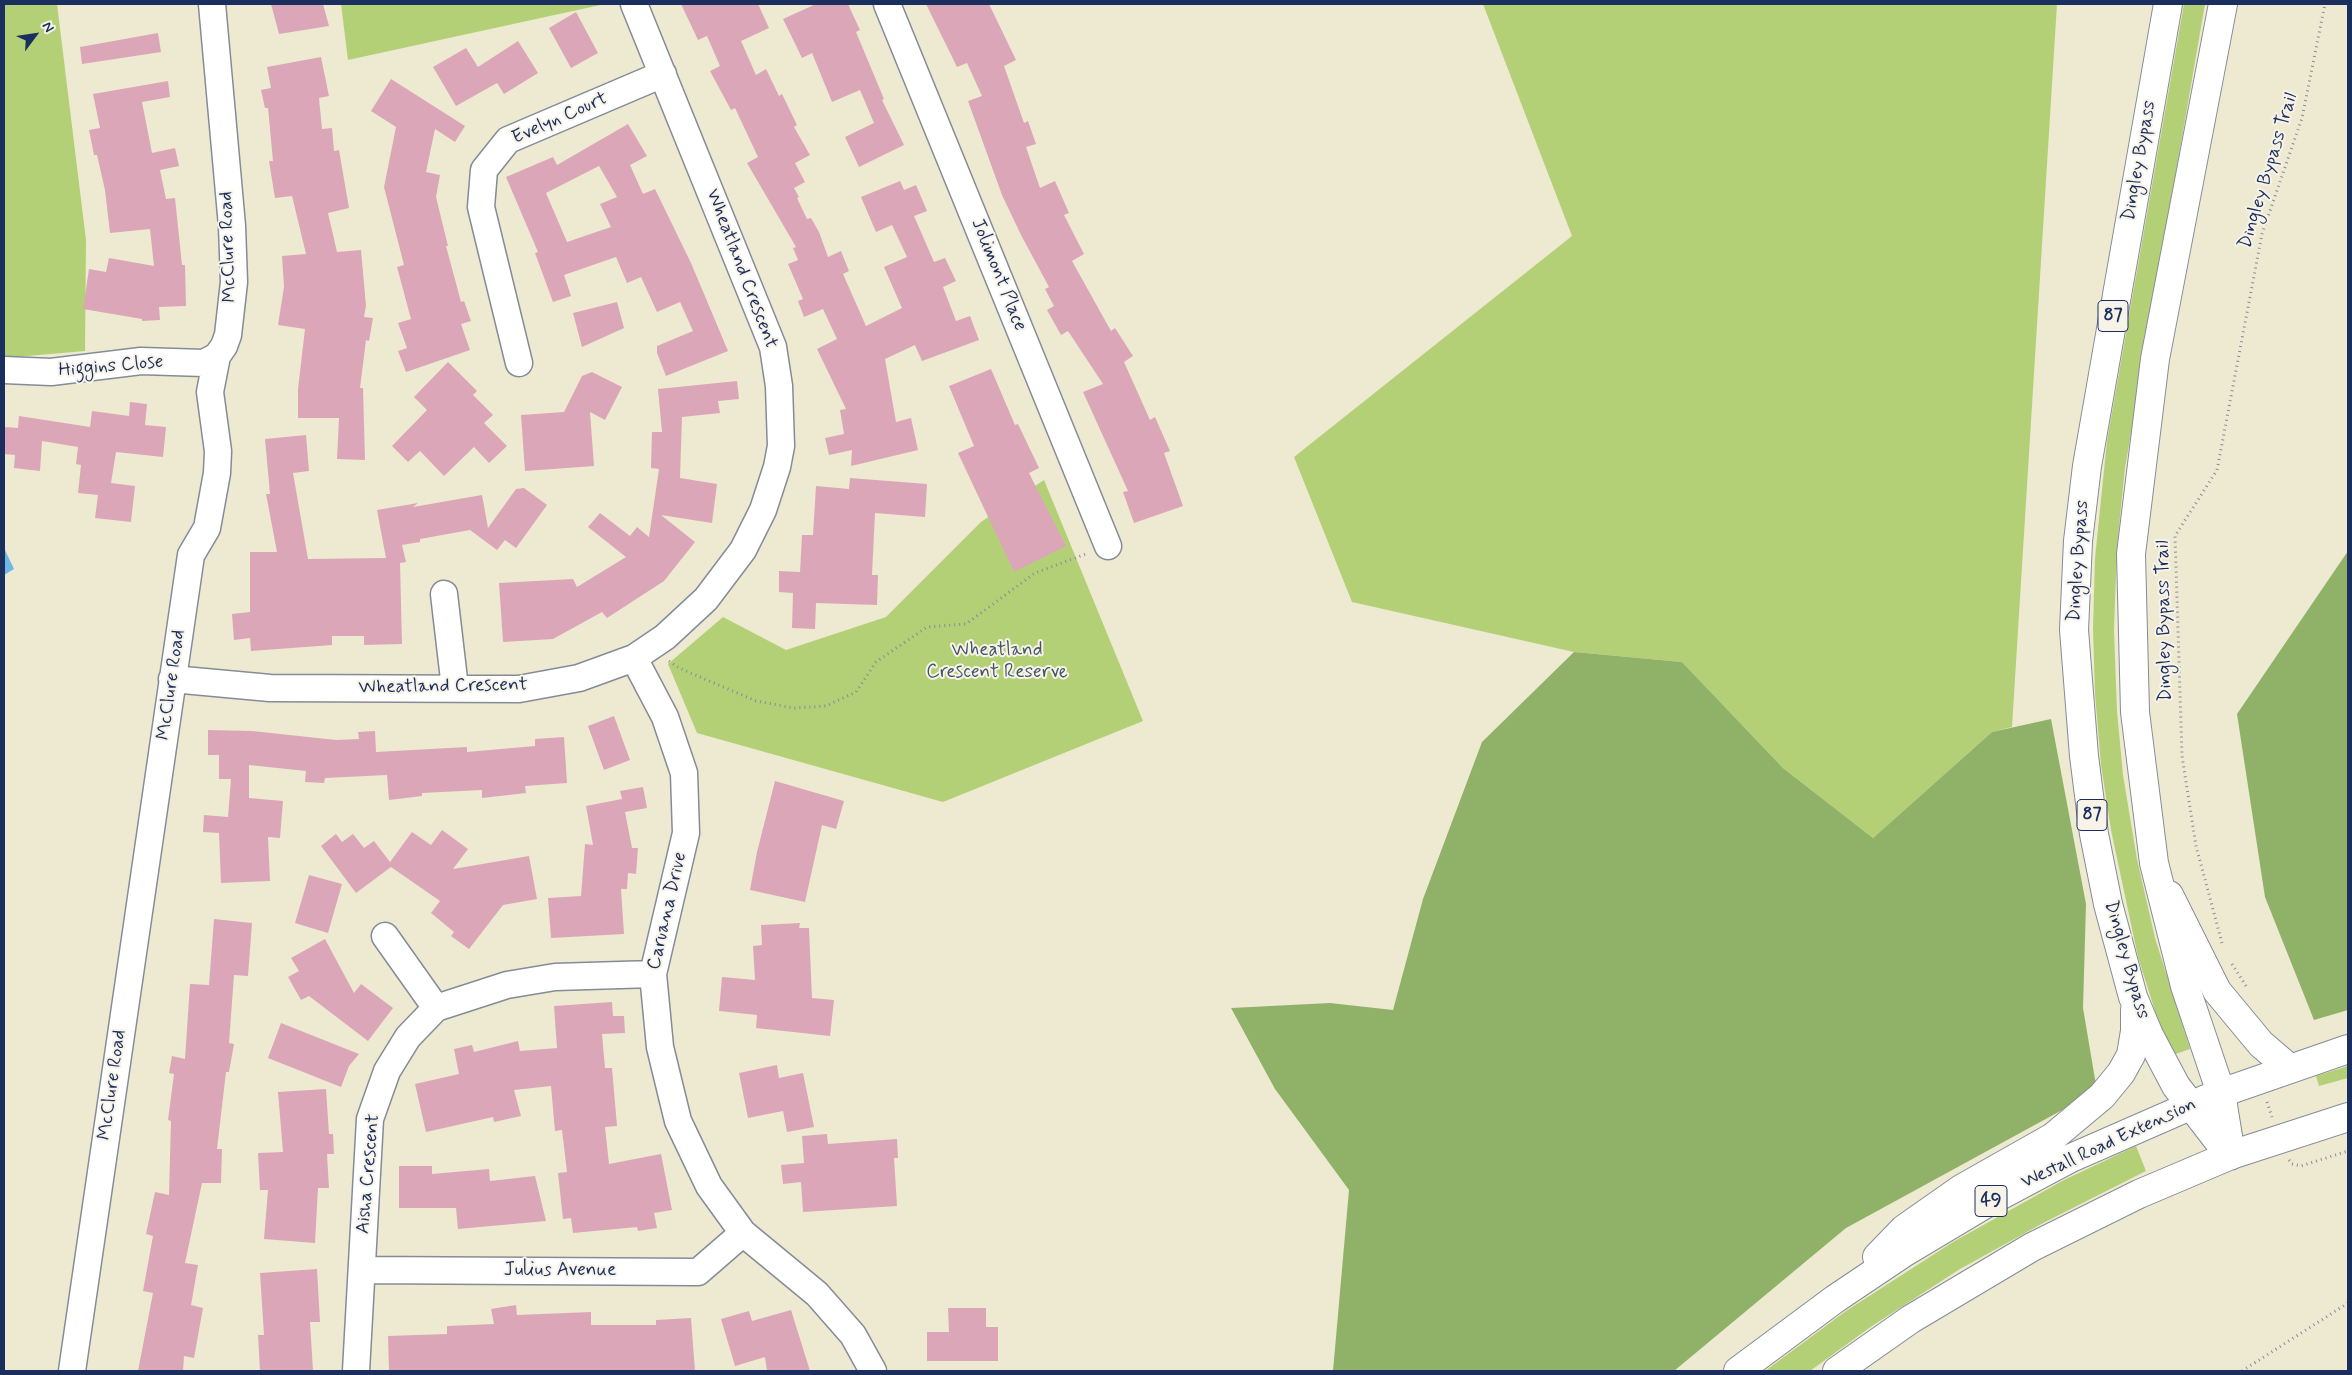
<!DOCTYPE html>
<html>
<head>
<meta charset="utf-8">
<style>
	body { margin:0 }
	#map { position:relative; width:2352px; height:1375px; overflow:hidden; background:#eee9d1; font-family:Mynerve,sans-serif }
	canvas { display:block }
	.frame { position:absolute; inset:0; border:5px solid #1b2f5e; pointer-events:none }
	.north { position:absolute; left:10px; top:10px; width:50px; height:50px; -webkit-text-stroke:4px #f7f3e8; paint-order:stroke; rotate:59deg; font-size:14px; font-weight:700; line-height:20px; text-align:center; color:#1b2f5e }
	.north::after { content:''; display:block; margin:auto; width:18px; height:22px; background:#1b2f5e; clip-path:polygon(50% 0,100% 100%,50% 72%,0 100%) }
</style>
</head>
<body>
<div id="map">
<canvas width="2352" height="1375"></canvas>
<div class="frame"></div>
<div class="north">N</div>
</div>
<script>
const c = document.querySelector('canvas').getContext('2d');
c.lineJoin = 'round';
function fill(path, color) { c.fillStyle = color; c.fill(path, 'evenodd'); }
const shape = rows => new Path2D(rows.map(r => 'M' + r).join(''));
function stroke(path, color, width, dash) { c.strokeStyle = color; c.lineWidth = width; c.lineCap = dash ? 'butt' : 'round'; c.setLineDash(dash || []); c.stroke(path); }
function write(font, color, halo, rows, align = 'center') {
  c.font = font + ' Mynerve,sans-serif'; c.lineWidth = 4; c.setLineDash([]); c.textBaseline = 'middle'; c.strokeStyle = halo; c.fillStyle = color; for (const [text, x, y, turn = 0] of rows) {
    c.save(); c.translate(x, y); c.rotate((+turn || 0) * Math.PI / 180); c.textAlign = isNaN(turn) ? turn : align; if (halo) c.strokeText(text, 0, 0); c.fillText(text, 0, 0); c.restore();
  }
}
fill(shape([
	[4,4,57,4,86,240,85,351,4,358],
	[341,4,605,4,348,60],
	[1483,4,2057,4,2012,727,1992,732,1873,838,1783,768,1682,662,1574,652,1352,602,1294,457,1572,236],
	[2184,4,2205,4,2125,468,2117,547,2114,629,2117,711,2123,775,2137,859,2155,938,2190,1049,2173,1055,2162,1033,2138,957,2111,830,2101,765,2095,694,2093,629,2095,558,2107,441],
	[1044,480,1143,721,943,802,697,733,668,664,723,617,786,650,886,617,981,522],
	[2348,1066,2348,1078,2319,1086,2316,1076],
	[2136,1146,2146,1171,2045,1222,1960,1269,1872,1326,1810,1371,1765,1371,1846,1311,1953,1242,2064,1180]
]), '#b4d077');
fill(shape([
	[2348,551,2348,1010,2314,1020,2265,897,2237,714],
	[1574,652,1682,662,1783,768,1873,838,1992,732,2051,719,2086,904,2083,1008,2097,1091,1846,1228,1674,1371,1333,1371,1349,1190,1275,1089,1231,1008,1330,1003,1393,1010,1423,899,1482,742]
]), '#8fb268');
fill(shape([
	[4,548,14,569,4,575]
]), '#70b6e6');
fill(shape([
	[271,4,323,4,329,26,279,34],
	[681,4,758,4,769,28,741,41,756,75,766,69,779,96,782,94,797,125,794,127,810,155,795,163,805,182,794,188,799,197,797,198,807,219,811,218,819,232,828,257,841,251,849,271,843,274,866,326,902,308,884,267,907,257,892,225,876,232,861,197,900,181,904,190,916,185,927,211,914,216,934,262,945,258,956,281,943,287,956,321,970,316,979,340,922,361,915,345,885,359,896,422,911,418,918,450,851,466,852,450,829,455,825,438,844,434,840,410,846,409,817,349,837,339,823,309,804,317,798,301,803,299,788,264,798,260,793,248,796,247,747,163,758,157,735,108,731,110,710,71,720,66,707,36,698,40],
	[816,4,848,4,860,30,856,32,884,99,882,100,904,145,859,167,845,137,874,123,860,90,832,102,812,53,802,58,783,19],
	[926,4,989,4,1016,60,1004,66,1024,123,1028,121,1036,144,1026,147,1040,188,1055,181,1069,213,1064,215,1084,254,1072,261,1111,331,1115,328,1133,356,1124,362,1150,420,1155,417,1170,451,1164,453,1183,506,1134,523,1123,492,1128,491,1083,392,1103,384,1068,331,1061,335,1047,310,1054,306,1045,289,1049,287,1021,235,1002,195,968,101,982,96,967,63,957,67],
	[576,12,598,53,571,68,549,28],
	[158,33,161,52,82,64,80,47],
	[518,41,538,73,504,94,497,83,456,106,433,67,466,48,478,67],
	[321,57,329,96,319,98,322,129,332,128,334,151,339,150,349,208,328,213,337,252,361,250,366,306,364,317,373,318,369,341,366,340,360,388,363,388,365,460,337,459,339,418,298,418,298,389,305,329,278,325,284,287,282,256,306,254,292,196,275,198,269,161,273,161,268,108,265,108,261,90,271,88,267,67],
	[391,79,465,126,455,142,435,129,426,172,440,175,436,197,448,246,446,246,461,302,464,301,471,321,461,324,470,350,406,372,398,351,407,348,398,323,411,319,397,267,404,265,384,187,396,127,371,111],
	[168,81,170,97,142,102,152,153,175,148,179,166,160,170,166,199,175,198,182,265,185,265,186,306,159,307,160,320,142,321,142,319,83,309,89,269,106,272,109,258,154,266,150,229,110,233,105,190,97,155,94,155,89,130,100,128,93,94],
	[628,124,647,156,630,165,643,194,655,189,691,263,728,351,666,376,657,353,657,346,693,331,680,302,657,312,641,277,627,283,616,257,564,275,571,296,553,302,535,253,538,252,506,177,553,157,557,165],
	[599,166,617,197,600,204,611,227,567,242,546,193],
	[617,302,624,328,582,347,573,313],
	[448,362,477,391,473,395,493,415,484,423,507,446,489,463,474,447,444,476,420,451,408,462,392,446,427,410,414,397],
	[991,369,1015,425,1018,424,1039,468,1029,473,1066,546,1014,572,958,453,974,446,949,386],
	[592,372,622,387,605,420,590,412,594,466,525,471,521,415,564,412,582,376],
	[737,381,739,399,718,401,720,413,682,417,680,478,717,484,712,523,661,515,695,542,664,581,607,618,602,612,553,639,503,642,499,583,573,579,577,587,626,557,588,527,600,513,630,536,637,527,649,537,659,469,651,468,652,432,662,432,658,389],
	[130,402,147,404,145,425,166,427,163,457,116,452,111,483,135,486,131,522,95,518,98,495,78,493,81,465,76,464,78,447,42,441,40,471,14,468,15,455,4,454,5,427,18,428,19,416,90,427,92,411,129,416],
	[306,435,309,471,293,473,308,559,386,558,377,510,418,503,413,507,482,495,488,528,516,489,524,488,547,505,516,548,505,540,497,550,470,530,420,539,420,542,402,545,406,562,400,563,402,644,364,645,364,636,332,636,332,645,251,651,250,638,234,640,232,614,250,612,250,552,277,552,266,494,270,494,265,439],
	[850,478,927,484,925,517,875,513,872,575,878,575,877,605,816,603,815,629,792,628,793,593,779,592,779,571,800,572,802,535,813,535,816,486,849,489],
	[614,716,630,760,604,770,588,726],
	[208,730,252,731,336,740,359,739,358,732,375,731,376,752,467,747,467,752,535,746,535,739,564,737,567,783,525,786,526,793,482,798,482,790,422,793,422,796,389,800,387,775,325,778,324,783,305,782,306,771,249,765,249,798,283,801,280,838,268,837,270,881,221,883,219,833,203,832,204,815,228,817,231,779,219,779,219,755,208,755],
	[775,781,844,801,836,829,822,825,805,902,750,890,757,852],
	[643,787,647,808,625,812,632,848,638,848,636,874,628,873,627,889,621,889,624,934,551,938,548,898,581,896,585,844,593,845,586,806,622,799,620,791],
	[442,830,468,849,453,869,529,856,537,899,503,905,469,949,451,936,454,932,431,913,440,901,391,867,356,893,321,846,336,834,342,842,353,834,364,848,374,841,390,862,412,832,431,845],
	[309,875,342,884,328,933,295,923],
	[214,919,252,923,248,976,234,975,229,1043,234,1044,229,1072,226,1072,217,1149,222,1149,221,1183,202,1183,185,1263,198,1265,191,1305,203,1308,194,1358,184,1356,183,1371,138,1371,153,1293,143,1291,153,1236,146,1234,155,1192,169,1195,171,1121,168,1120,174,1074,169,1073,172,1056,185,1059,190,984,209,985],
	[800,923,799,928,809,928,812,998,834,1000,830,1036,756,1028,757,1015,719,1011,722,977,755,980,753,946,762,945,761,925],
	[325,939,354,993,361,984,393,1008,368,1041,309,996,301,1000,288,977,299,971,291,958],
	[612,1002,613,1016,624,1016,625,1033,602,1034,605,1068,612,1068,617,1126,605,1127,609,1164,661,1154,672,1210,654,1213,657,1228,638,1231,637,1227,573,1233,571,1218,563,1219,558,1173,567,1172,562,1130,555,1131,551,1086,514,1090,521,1116,494,1122,493,1117,426,1132,415,1084,459,1074,454,1049,472,1045,474,1052,518,1041,520,1051,557,1048,554,1006],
	[281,1023,359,1054,349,1066,341,1087,268,1058],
	[777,1065,779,1078,803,1073,814,1127,787,1132,783,1111,748,1118,739,1073],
	[326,1089,329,1134,333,1134,334,1154,327,1154,329,1188,318,1188,315,1243,264,1239,268,1190,260,1190,258,1153,283,1152,278,1092],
	[827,1134,828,1144,897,1139,898,1158,894,1158,897,1206,803,1212,801,1182,783,1184,781,1165,804,1163,802,1136],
	[399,1166,432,1166,432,1174,489,1169,490,1181,535,1176,546,1221,458,1229,456,1208,399,1208],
	[317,1269,320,1322,310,1322,313,1371,260,1371,258,1335,264,1335,260,1273],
	[516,1305,517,1315,591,1312,591,1325,656,1325,656,1320,691,1318,695,1371,389,1371,388,1336,447,1334,447,1326,494,1324,491,1309],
	[948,1308,986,1308,986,1327,998,1327,998,1361,927,1361,927,1332,949,1332],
	[791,1310,810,1371,767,1371,765,1357,735,1366,721,1319,749,1311,752,1321]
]), '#dba7b8');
const minor = shape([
	[887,4,1108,546],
	[519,363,481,207,484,170,508,140,663,74],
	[4,370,51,372,141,361,204,363,217,356],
	[444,594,455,688],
	[634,658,665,717,684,773,686,833,653,974,660,1047,678,1121,709,1186,743,1233,817,1294,853,1335,873,1371],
	[172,679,270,688,519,689,579,678,634,658,665,637,706,599,743,550,763,510,777,467,781,446,779,386,773,347,634,4],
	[385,936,436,1008],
	[362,1270,698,1272,743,1233],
	[72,1371,191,555,207,528,217,473,218,451,210,392,217,356,224,346,228,335,234,282,232,226,212,4],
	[356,1371,370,1119,387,1071,408,1037,436,1008,507,985,555,977,653,974]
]);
const major = shape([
	[2169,895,2217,991,2261,1044,2289,1068],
	[2221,1093,2348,1049],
	[2231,1155,2348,1117]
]);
const highway = shape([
	[2168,4,2087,466,2078,541,2074,630,2084,756,2094,834,2108,904,2133,997,2149,1035,2176,1086,2230,1156],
	[1877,1257,1904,1229,1961,1189,2053,1137,2102,1096,2121,1073,2131,1055,2135,1031,2135,1010],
	[1738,1371,1835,1299,1905,1252,1992,1200,2071,1158,2206,1099],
	[1837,1371,1911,1319,2032,1247,2139,1194,2231,1155,2221,1093,2185,986,2154,863,2135,712,2131,554,2155,359,2223,4]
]);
stroke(minor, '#848c98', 29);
stroke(major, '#848c98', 30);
stroke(highway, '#848c98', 30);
stroke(shape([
	[669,661,679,668,756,701,794,708,826,706,856,692,876,662,927,627,966,624,1035,573,1086,554],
	[2222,943,2196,846,2182,756,2175,536,2217,470,2262,234,2302,118,2325,4],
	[2232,964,2246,986],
	[2267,1102,2272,1117],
	[2289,1160,2292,1164,2301,1166,2348,1151],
	[2242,1371,2348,1303]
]), '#848c98', 3, [1, 4]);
stroke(minor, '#fff', 26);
stroke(major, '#fff', 28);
stroke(highway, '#fff', 28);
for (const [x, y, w] of [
	[2113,316,30],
	[2092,815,30],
	[1991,1201,32]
]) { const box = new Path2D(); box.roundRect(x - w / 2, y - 15.5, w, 31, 4); c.fillStyle = '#f7f3e8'; c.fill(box); stroke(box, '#1b2f5e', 1); }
write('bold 18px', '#1b2f5e', null, [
	["87",2113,316],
	["87",2092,815],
	["49",1991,1201]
]);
write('19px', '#1b2f5e', '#f7f3e8', [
	["Evelyn Court",560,119,-24],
	["Dingley Bypass",2140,161,-80],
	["Dingley Bypass Trail",2269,171,-73],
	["McClure Road",229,247,-92],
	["Wheatland Crescent",741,269,69],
	["Jolimont Place",998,275,68],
	["Higgins Close",111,367,-5],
	["Dingley Bypass",2079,561,-86],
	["Dingley Bypass Trail",2165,621,-91],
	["McClure Road",172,685,-82],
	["Wheatland Crescent",443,687,-1],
	["Caruana Drive",668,911,-77],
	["Dingley Bypass",2126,960,74],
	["McClure Road",113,1085,-82],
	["Westall Road Extension",2109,1144,-25],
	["Aisha Crescent",369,1174,-85],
	["Julius Avenue",560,1271]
]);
write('19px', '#415764', '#f7f3e8', [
	["Wheatland",997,651],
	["Crescent Reserve",997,673]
]);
</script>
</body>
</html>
